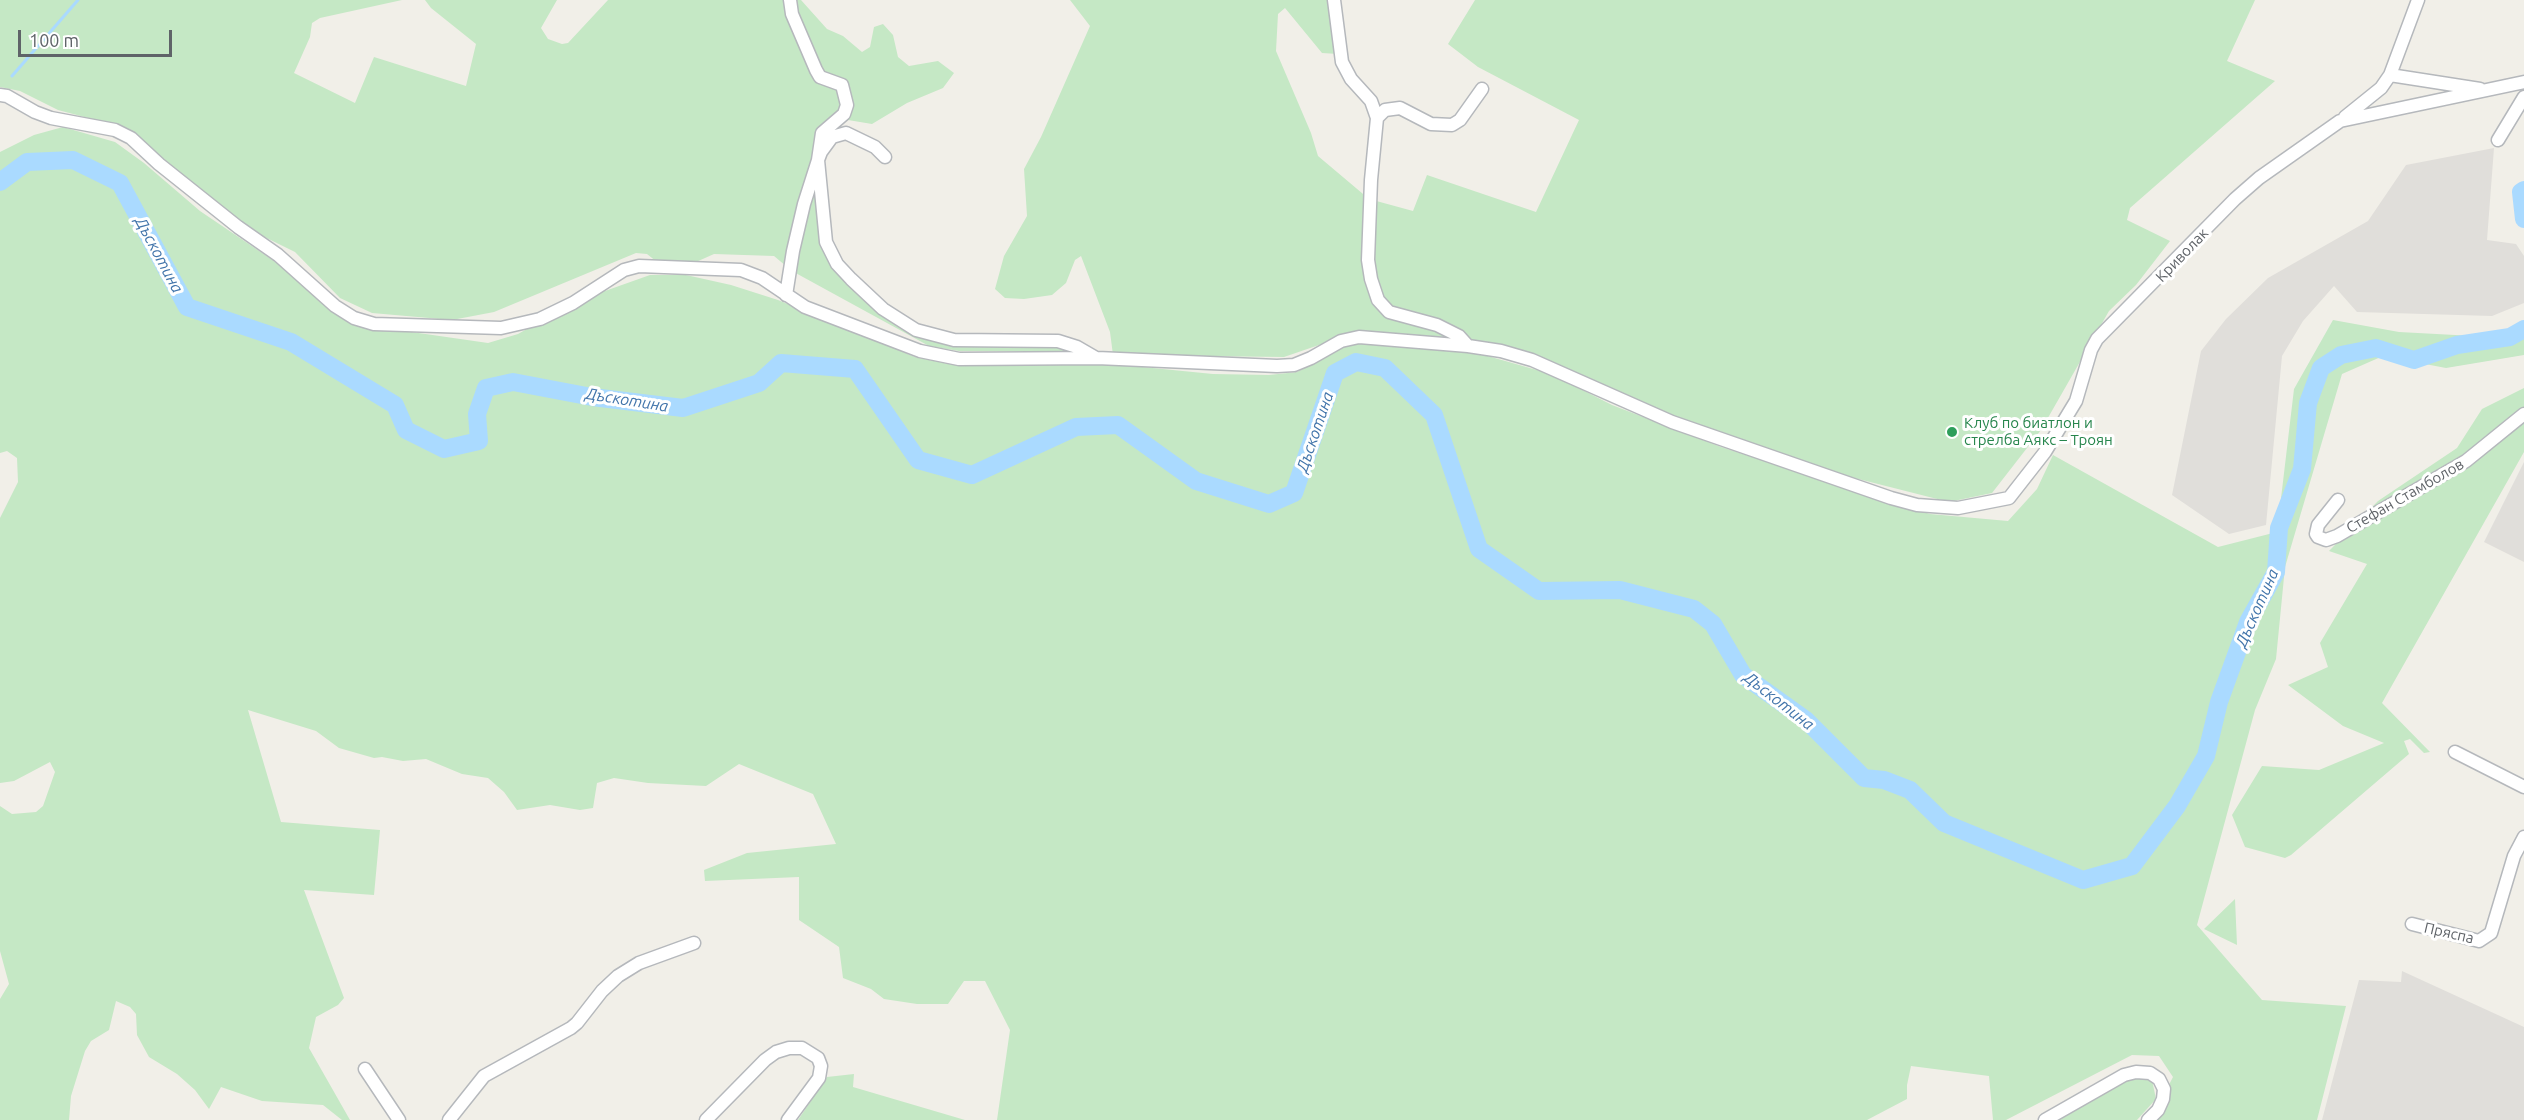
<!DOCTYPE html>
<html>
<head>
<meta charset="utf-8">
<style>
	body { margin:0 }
	#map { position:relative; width:2524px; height:1120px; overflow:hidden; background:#f1efe8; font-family:Ubuntu,sans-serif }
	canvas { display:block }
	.scale { position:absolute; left:18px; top:30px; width:154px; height:27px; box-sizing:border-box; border:3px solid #5f6368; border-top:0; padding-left:8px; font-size:18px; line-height:21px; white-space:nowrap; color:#5f6368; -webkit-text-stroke:4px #fff; paint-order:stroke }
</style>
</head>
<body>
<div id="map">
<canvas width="2524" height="1120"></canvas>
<div class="scale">100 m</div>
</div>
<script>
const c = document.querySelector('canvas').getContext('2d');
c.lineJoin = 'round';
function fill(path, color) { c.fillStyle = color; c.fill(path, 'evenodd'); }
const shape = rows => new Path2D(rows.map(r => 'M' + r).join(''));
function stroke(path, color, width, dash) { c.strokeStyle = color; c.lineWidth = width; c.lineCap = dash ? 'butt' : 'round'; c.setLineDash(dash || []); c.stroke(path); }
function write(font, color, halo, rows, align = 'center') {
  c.font = font + ' Ubuntu,sans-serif'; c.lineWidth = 6; c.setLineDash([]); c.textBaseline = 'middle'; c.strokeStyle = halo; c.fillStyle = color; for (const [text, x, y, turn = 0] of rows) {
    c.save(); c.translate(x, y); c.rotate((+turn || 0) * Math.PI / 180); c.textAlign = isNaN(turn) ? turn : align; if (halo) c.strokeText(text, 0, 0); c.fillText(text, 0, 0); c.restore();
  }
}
fill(shape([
	[2494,148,2487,240,2516,244,2524,256,2524,303,2492,316,2357,312,2334,286,2303,321,2282,356,2266,525,2229,534,2172,495,2201,351,2226,319,2268,278,2368,221,2406,165],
	[2524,462,2524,562,2484,542],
	[2402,971,2524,1027,2524,1120,2322,1120,2359,980,2401,982]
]), '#e0deda');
fill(shape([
	[0,0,402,0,320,18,312,23,310,37,294,73,355,103,374,57,466,86,476,44,431,8,425,0,557,0,541,28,548,39,562,44,568,43,608,0,801,0,827,29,843,36,862,52,870,47,874,27,883,24,893,35,898,57,909,66,938,61,954,73,943,88,907,103,872,124,848,120,822,135,814,189,821,239,826,251,913,330,1049,344,1071,351,959,351,929,346,792,271,774,256,714,254,696,262,657,262,647,254,636,253,494,312,452,320,372,313,340,298,295,252,232,221,171,165,140,140,111,124,58,110,20,91,0,87],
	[1070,0,1335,0,1338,54,1322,53,1285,8,1278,14,1276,51,1311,133,1318,156,1369,199,1413,211,1427,175,1536,212,1579,120,1478,67,1448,44,1475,0,2255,0,2227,61,2275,81,2130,208,2127,220,2170,241,2136,285,2109,311,2041,430,1992,493,1949,502,1819,469,1660,412,1528,353,1354,333,1284,357,1113,355,1110,332,1081,256,1075,260,1066,283,1052,295,1024,299,1005,298,995,289,1004,256,1027,216,1024,169,1041,137,1090,26],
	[63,127,115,142,144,163,200,211,302,280,319,300,345,319,370,326,488,343,518,334,594,291,605,291,650,275,686,275,731,285,778,300,915,357,949,364,1092,362,1213,374,1269,375,1297,372,1357,340,1463,349,1551,374,1612,405,1721,447,1930,514,2008,521,2037,489,2053,455,2218,547,2277,532,2294,389,2333,320,2399,332,2474,336,2524,326,2524,355,2446,368,2383,356,2342,374,2285,567,2276,659,2255,710,2197,925,2262,1000,2346,1006,2317,1120,2146,1120,2154,1114,2173,1077,2159,1056,2132,1055,2006,1120,1993,1120,1989,1076,1911,1066,1907,1085,1907,1099,1867,1120,997,1120,1010,1030,985,981,964,981,948,1004,917,1004,884,999,871,989,843,978,839,947,799,920,799,877,705,881,704,870,747,853,836,844,813,794,739,764,706,786,648,783,614,778,597,783,593,808,580,810,550,805,517,810,504,792,488,778,462,774,426,759,403,761,382,757,374,758,339,748,316,731,248,710,281,822,380,830,374,895,304,890,344,998,338,1005,316,1017,309,1048,350,1120,342,1120,323,1105,262,1101,221,1087,209,1109,195,1090,177,1074,149,1057,137,1035,136,1014,130,1007,116,1001,109,1030,91,1041,85,1051,71,1096,69,1120,0,1120,0,999,9,984,0,951,0,806,12,814,36,812,43,806,55,772,50,762,14,781,0,783,0,518,18,482,17,458,7,451,0,453,0,152,34,135],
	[2524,388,2524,452,2382,703,2430,752,2424,753,2410,739,2404,741,2409,754,2291,855,2285,858,2245,847,2232,815,2262,766,2319,770,2384,743,2343,726,2288,685,2328,667,2320,643,2367,564,2329,551,2378,501,2457,448,2482,409],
	[2235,899,2237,945,2204,929],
	[854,1074,853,1087,965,1120,798,1120,827,1077],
	[2134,1077,2152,1080,2156,1099,2137,1120,2057,1120]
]), '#c5e8c5');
stroke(shape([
	[12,76,78,0]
]), '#aadaff', 3);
stroke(shape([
	[0,182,27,162,73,160,120,183,187,307,291,342,395,405,406,430,444,449,479,441,477,414,486,388,513,382,592,397,683,408,759,383,781,363,855,369,918,460,972,475,1076,427,1118,425,1196,481,1269,504,1294,493,1335,373,1356,362,1385,368,1434,415,1479,549,1539,591,1620,590,1694,609,1713,624,1743,675,1806,720,1864,778,1884,780,1910,790,1944,823,2083,880,2132,866,2177,806,2206,756,2219,702,2248,622,2276,572,2279,528,2302,469,2308,403,2321,368,2341,355,2376,348,2414,360,2457,345,2510,337,2524,329],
	[2524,190,2521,192,2524,219]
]), '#aadaff', 18);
const minor = shape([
	[1334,0,1342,62,1351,79,1371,101,1377,118,1371,180,1368,260,1371,279,1378,300,1389,312,1437,325,1459,336,1468,346],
	[2390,75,2480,89],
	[0,95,7,96,35,112,51,118,115,130,131,138,159,164,238,227,278,255,335,306,354,318,374,324,501,328,540,319,573,303,624,270,639,266,741,270,762,278,805,307,920,351,959,359,1097,358,1277,366,1294,365,1311,358,1341,341,1359,337,1468,346,1501,351,1532,360,1672,422,1891,498,1917,505,1958,508,2009,498,2045,452,2076,401,2091,350,2097,339,2235,199,2259,178,2340,121,2524,82],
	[2345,117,2381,88,2390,75,2418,0],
	[1377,118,1385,110,1400,108,1431,124,1452,125,1460,120,1482,89],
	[2498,140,2524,97],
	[885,157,875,147,846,133,832,137,821,152,818,160,826,242,837,264,851,279,883,309,916,330,954,340,1058,341,1077,347,1096,358],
	[786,295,793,251,804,204,818,160,822,133,844,114,847,105,842,85,820,77,816,70,792,14,790,0],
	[2338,500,2318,525,2316,534,2318,537,2326,540,2337,536,2466,461,2524,414],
	[2455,752,2524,787],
	[2412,924,2479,941,2491,933,2514,856,2524,837],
	[365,1069,399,1120],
	[449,1120,484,1076,571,1028,577,1023,602,991,618,976,639,963,694,943],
	[706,1120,765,1060,776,1052,789,1048,802,1048,818,1058,821,1066,819,1078,788,1120],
	[2045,1120,2124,1075,2136,1072,2150,1073,2159,1079,2164,1089,2163,1099,2158,1110,2148,1120]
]);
stroke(minor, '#b5b8bc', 15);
stroke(minor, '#fff', 12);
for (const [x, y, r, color] of [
	[1952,432,6,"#2e9e5b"]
]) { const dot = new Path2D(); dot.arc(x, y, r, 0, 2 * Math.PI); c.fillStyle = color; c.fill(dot); stroke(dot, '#fff', 2); }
write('15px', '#5f6368', '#fff', [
	["Криволак",2182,255,-46],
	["Стефан Стамболов",2405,496,-30],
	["Пряспа",2449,933,13]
]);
write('15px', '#27864d', '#fff', [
	["Клуб по биатлон и",1964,423],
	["стрелба Аякс – Троян",1964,440]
], 'left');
write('italic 16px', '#4174aa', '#fff', [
	["Дъскотина",159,255,62],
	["Дъскотина",627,400,9],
	["Дъскотина",1315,432,-71],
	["Дъскотина",2257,608,-66],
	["Дъскотина",1779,701,38]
]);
</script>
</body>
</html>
